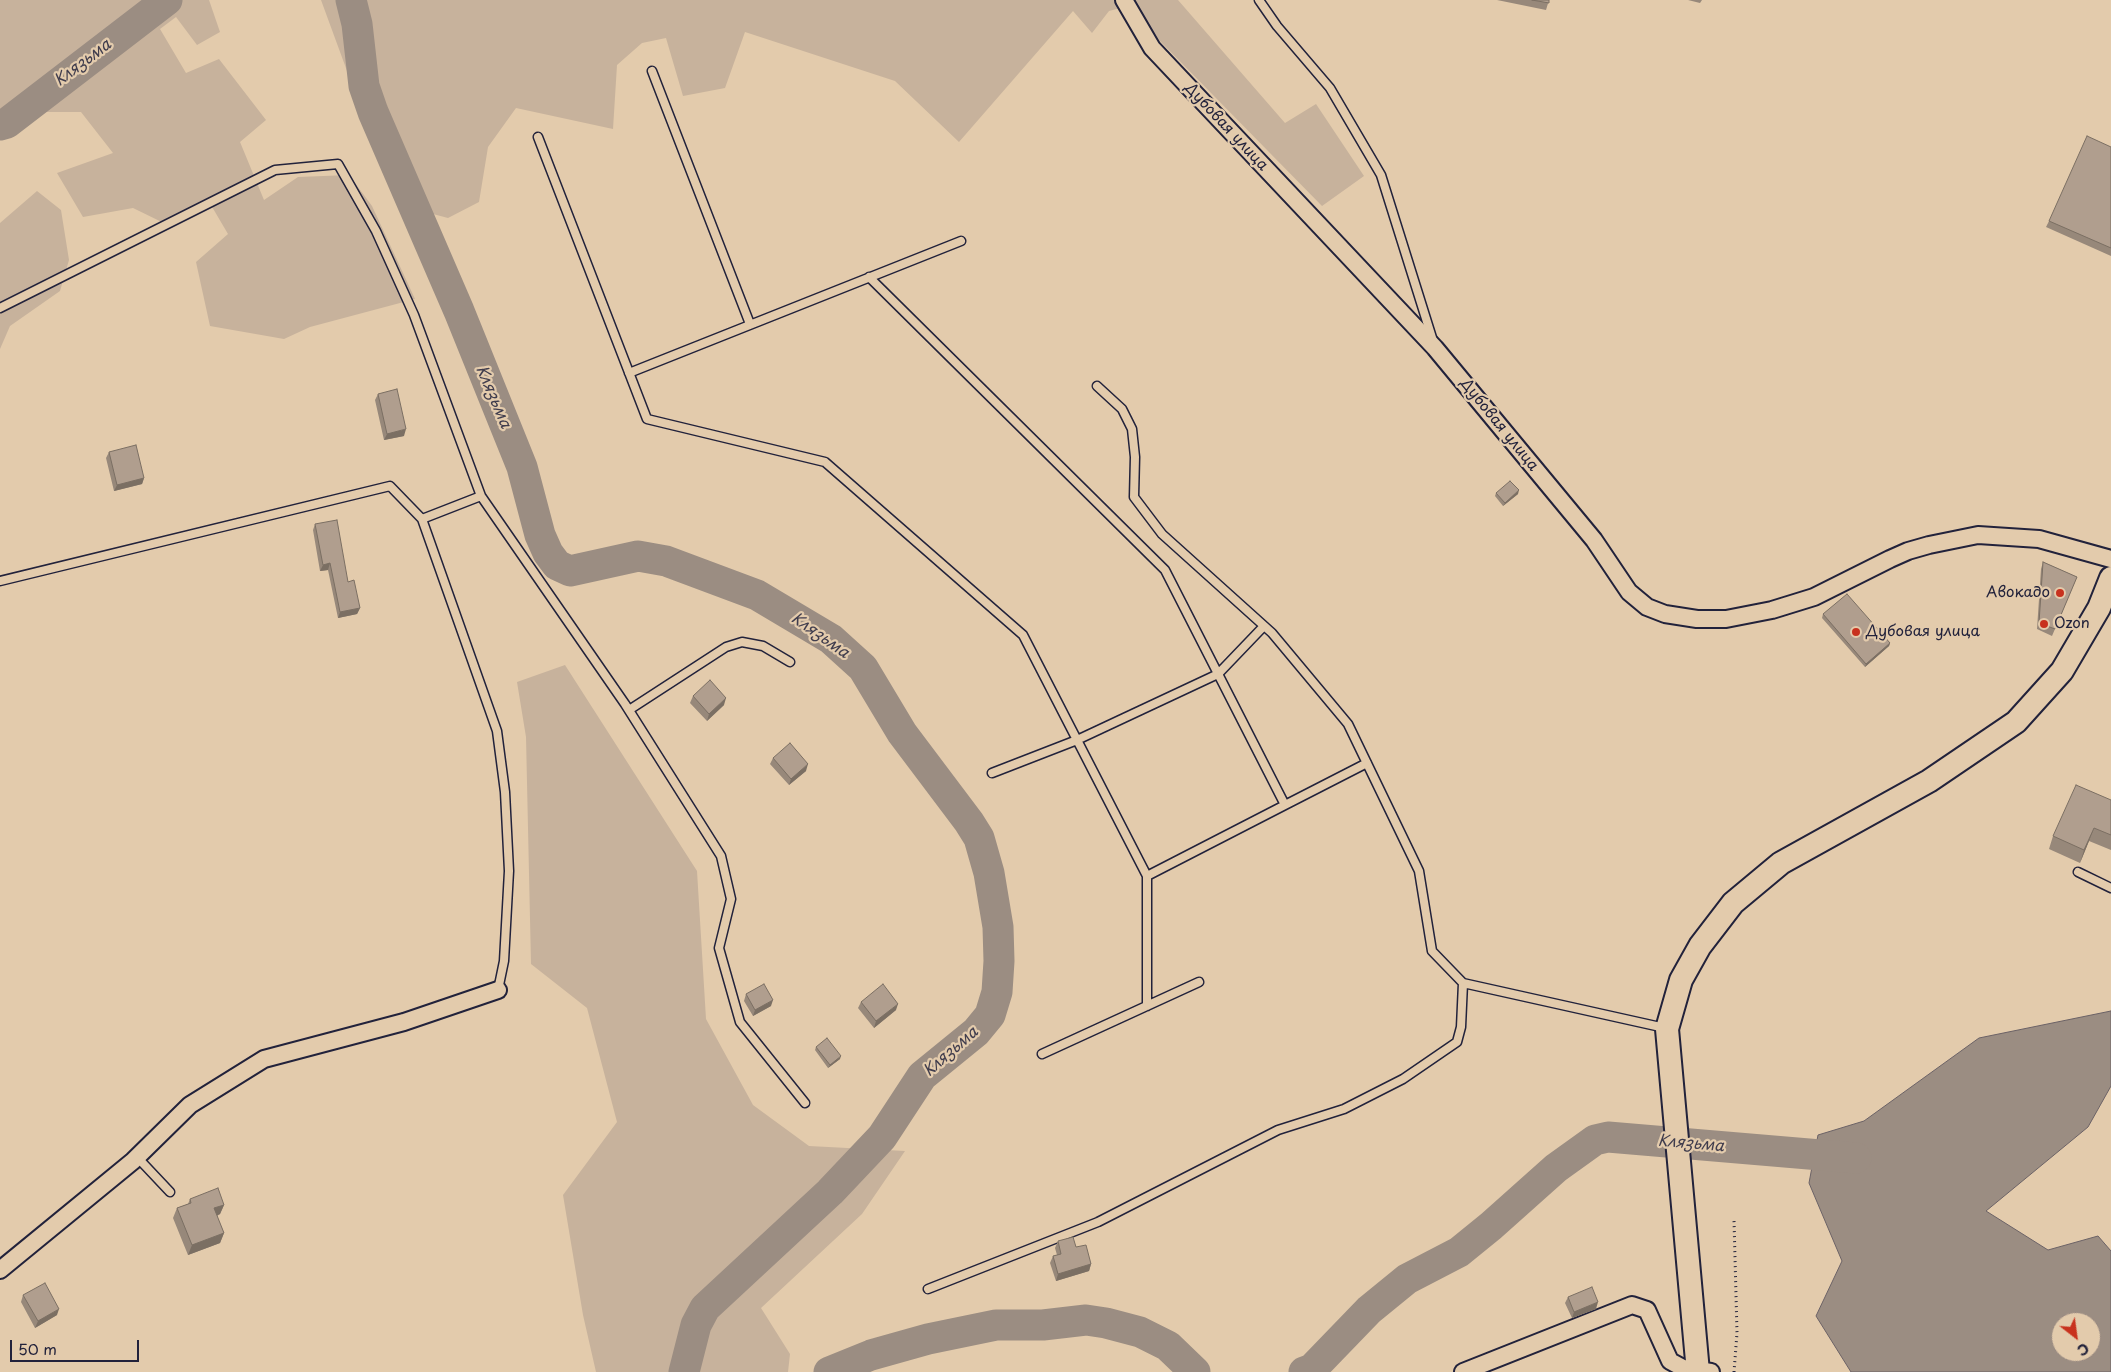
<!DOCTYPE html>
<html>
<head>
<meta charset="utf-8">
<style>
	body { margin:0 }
	#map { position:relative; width:2111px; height:1372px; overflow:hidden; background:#e3cbac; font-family:"Playpen Sans",sans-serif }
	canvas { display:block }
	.north { position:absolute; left:2051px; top:1312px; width:50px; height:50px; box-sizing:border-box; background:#e3cbac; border:1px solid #96877f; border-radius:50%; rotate:150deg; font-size:14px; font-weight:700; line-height:20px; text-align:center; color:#22223b }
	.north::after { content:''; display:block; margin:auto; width:18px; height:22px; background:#c8321e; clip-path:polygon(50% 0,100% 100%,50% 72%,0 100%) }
	.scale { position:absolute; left:10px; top:1340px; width:129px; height:22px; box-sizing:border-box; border:2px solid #22223b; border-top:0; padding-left:6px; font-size:15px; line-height:18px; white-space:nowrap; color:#22223b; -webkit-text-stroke:4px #e3cbac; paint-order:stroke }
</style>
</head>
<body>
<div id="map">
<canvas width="2111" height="1372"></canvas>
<div class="north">С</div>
<div class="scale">50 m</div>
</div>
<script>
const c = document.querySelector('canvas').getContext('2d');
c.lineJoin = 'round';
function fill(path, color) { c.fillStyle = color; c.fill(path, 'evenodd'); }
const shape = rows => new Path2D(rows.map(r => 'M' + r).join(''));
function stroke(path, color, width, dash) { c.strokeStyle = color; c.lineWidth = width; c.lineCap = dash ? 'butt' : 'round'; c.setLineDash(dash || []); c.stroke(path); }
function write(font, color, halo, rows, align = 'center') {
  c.font = font + ' "Playpen Sans",sans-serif'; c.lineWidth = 4.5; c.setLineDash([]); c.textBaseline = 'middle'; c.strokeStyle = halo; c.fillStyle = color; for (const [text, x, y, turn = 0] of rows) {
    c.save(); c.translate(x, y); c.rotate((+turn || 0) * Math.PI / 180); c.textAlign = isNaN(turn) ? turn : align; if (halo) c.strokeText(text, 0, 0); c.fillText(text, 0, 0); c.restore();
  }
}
fill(shape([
	[0,0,209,0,220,32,197,45,176,17,160,29,186,73,219,59,266,120,240,142,264,200,298,177,349,175,372,206,415,299,310,327,284,339,210,326,196,262,228,234,208,200,172,227,133,208,83,217,57,173,113,153,81,112,0,112],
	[321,0,1178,0,1285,123,1316,104,1364,176,1322,206,1159,40,1136,4,1109,11,1092,33,1073,11,959,142,895,81,745,32,725,88,683,96,666,38,642,43,617,65,613,129,516,108,488,147,479,202,448,218,433,214,391,191],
	[37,191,61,210,69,260,60,291,10,326,0,349,0,223],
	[565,665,697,871,706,1019,753,1105,809,1146,905,1151,862,1214,761,1308,790,1354,788,1372,596,1372,583,1315,563,1195,617,1122,587,1008,531,964,526,737,517,682]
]), '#c7b29c');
const water = shape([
	[2111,1011,2111,1086,2088,1127,1986,1211,2048,1250,2098,1236,2111,1251,2111,1372,1851,1372,1816,1316,1842,1261,1809,1183,1818,1135,1864,1121,1979,1038,2111,1011],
	[2061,1322,2091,1322,2091,1352,2061,1352,2061,1322]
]);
fill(water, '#9b8d82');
stroke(water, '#6b6266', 1);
stroke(shape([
	[351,0,357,24,364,86,373,112,459,311,522,467,540,535,548,553,557,565,570,571,638,556,666,561,757,595,831,639,863,668,902,733,969,822,979,838,989,873,998,927,999,961,997,992,990,1015,976,1032,922,1076,882,1137,830,1192,705,1308,696,1325,684,1372],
	[0,125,7,123,167,0],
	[829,1372,871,1355,928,1339,996,1325,1043,1325,1086,1320,1106,1323,1140,1332,1168,1346,1195,1372],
	[1304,1372,1312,1369,1369,1310,1407,1279,1459,1252,1491,1226,1556,1168,1595,1140,1608,1137,1856,1158]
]), '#9b8d82', 31);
const lane = shape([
	[1259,0,1277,26,1330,88,1381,175,1433,341],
	[652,71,750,324],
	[538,137,647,419,825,462,1023,635,1147,876,1147,1006],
	[869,277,1165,570,1285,805,1147,876],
	[0,308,275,170,338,164,376,231,414,315,481,496],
	[629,373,961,241],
	[1097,386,1122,409,1132,429,1135,457,1134,497,1162,534,1272,633,1348,724,1419,871,1432,951,1463,983,1665,1028],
	[0,581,390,486,422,519],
	[629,710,726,647,742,642,763,646,790,662],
	[992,773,1077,740,1218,674,1264,626],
	[1285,805,1367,763],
	[2078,872,2111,888],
	[498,990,504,961,509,871,505,792,497,731,422,519,481,496,625,704,721,856,731,899,719,948,740,1022,805,1103],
	[1042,1054,1199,982],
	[137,1157,170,1192],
	[928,1289,1098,1222,1278,1130,1344,1109,1403,1079,1457,1042,1461,1027,1463,983]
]);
const street = shape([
	[1124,0,1152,48,1435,348,1594,540,1629,592,1647,607,1665,614,1697,619,1726,619,1772,610,1814,597,1890,559,1908,551,1929,545,1978,535,2039,539,2111,559],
	[0,1270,133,1161,190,1105,264,1059,404,1022,498,990],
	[1463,1372,1632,1305,1647,1310,1670,1361,1683,1368,1711,1372]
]);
const secondary = shape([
	[1698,1372,1667,1029,1681,980,1700,946,1733,903,1781,863,1929,781,2016,722,2062,671,2099,608,2111,578]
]);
stroke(lane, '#22223b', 11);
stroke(street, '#22223b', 20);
stroke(secondary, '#22223b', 26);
stroke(shape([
	[1734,1372,1737,1333,1734,1220]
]), '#22223b', 3, [1, 4]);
stroke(lane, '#e3cbac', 8);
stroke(street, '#e3cbac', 16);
stroke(secondary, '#e3cbac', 22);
fill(shape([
	[1497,0,1549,0,1546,10],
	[1688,0,1702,0,1700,3],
	[2111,147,2111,256,2046,227,2049,221],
	[378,394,404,436,384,440,375,400],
	[109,452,144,478,142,484,114,491,106,458],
	[1496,493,1518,494,1503,506,1495,496],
	[315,524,348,582,360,608,357,614,338,618,328,570,320,571,313,530],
	[2043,562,2077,577,2052,636,2037,629,2041,569],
	[1823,614,1890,643,1889,646,1865,667,1822,618],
	[693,696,724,705,707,721,690,703],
	[773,758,806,771,789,785,770,764],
	[2111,800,2111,850,2089,841,2080,863,2049,849,2053,836],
	[746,994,771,1006,753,1016,744,1001],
	[861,1002,896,1010,874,1028,858,1008],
	[816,1047,840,1059,828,1068,815,1050],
	[190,1199,224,1205,220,1214,217,1216,224,1233,220,1243,188,1255,173,1218,177,1208,188,1204],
	[1058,1241,1076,1247,1091,1264,1089,1271,1056,1281,1050,1263,1053,1256,1057,1255,1055,1248],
	[23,1295,57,1315,35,1328,21,1302],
	[1568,1297,1596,1309,1572,1318,1565,1303]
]), '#97887a');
fill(shape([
	[406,429,404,436,384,440,387,434],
	[144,478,142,484,114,491,117,485],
	[1519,490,1518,494,1503,506,1505,503],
	[330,563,328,570,320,571,323,565],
	[360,608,357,614,338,618,340,612],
	[1890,643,1889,646,1865,667,1866,664],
	[726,698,724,705,707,721,709,714],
	[808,764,806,771,789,785,791,779],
	[2094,828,2089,841,2080,863,2084,850],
	[773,1000,771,1006,753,1016,755,1010],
	[898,1004,896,1010,874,1028,876,1021],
	[841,1056,840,1059,828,1068,830,1065],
	[224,1205,220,1214,211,1218,214,1208],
	[224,1233,220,1243,188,1255,192,1245],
	[1091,1264,1089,1271,1056,1281,1058,1274],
	[1598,1302,1596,1309,1572,1318,1574,1312],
	[59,1309,57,1315,35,1328,38,1321]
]), '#7b6f63');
const building = shape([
	[1532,0,1549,0,1549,3,1532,0],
	[2087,136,2111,147,2111,248,2049,221,2087,136],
	[397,389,406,429,387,434,378,394,397,389],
	[136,445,144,478,117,485,109,452,136,445],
	[1510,481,1519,490,1505,503,1496,493,1510,481],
	[337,520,348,582,354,580,360,608,340,612,330,563,323,565,315,524,337,520],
	[2043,562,2077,577,2055,629,2039,623,2043,562],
	[1847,594,1890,643,1866,664,1823,614,1847,594],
	[710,680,726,698,709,714,693,696,710,680],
	[790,743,808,764,791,779,773,758,790,743],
	[2076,785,2111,800,2111,835,2094,828,2084,850,2053,836,2076,785],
	[764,984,773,1000,755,1010,746,994,764,984],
	[883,984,898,1004,876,1021,861,1002,883,984],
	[827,1038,841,1056,830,1065,816,1047,827,1038],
	[218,1188,224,1205,214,1208,224,1233,192,1245,177,1208,191,1203,190,1199,218,1188],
	[1073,1237,1076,1247,1086,1245,1091,1264,1058,1274,1053,1256,1061,1254,1058,1241,1073,1237],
	[45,1283,59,1309,38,1321,23,1295,45,1283],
	[1592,1287,1598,1302,1574,1312,1568,1297,1592,1287]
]);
fill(building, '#b09e8e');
stroke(building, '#7b6f63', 1);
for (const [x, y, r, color] of [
	[2060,593,5,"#c8321e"],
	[2044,624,5,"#c8321e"],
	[1856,632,5,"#c8321e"]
]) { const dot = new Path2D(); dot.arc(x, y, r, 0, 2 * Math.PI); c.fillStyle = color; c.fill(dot); stroke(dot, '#e3cbac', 2); }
write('15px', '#22223b', '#e3cbac', [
	["Дубовая улица",1226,127,47],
	["Дубовая улица",1499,425,51]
]);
write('15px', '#22223b', '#e3cbac', [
	["Авокадо",2050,593,"right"],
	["Ozon",2054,624],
	["Дубовая улица",1866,632]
], 'left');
write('italic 16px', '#403d4d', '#e3cbac', [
	["Клязьма",83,63,-37],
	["Клязьма",493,397,67],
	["Клязьма",820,636,35],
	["Клязьма",951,1052,-41],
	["Клязьма",1691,1144,5]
]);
</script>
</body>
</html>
